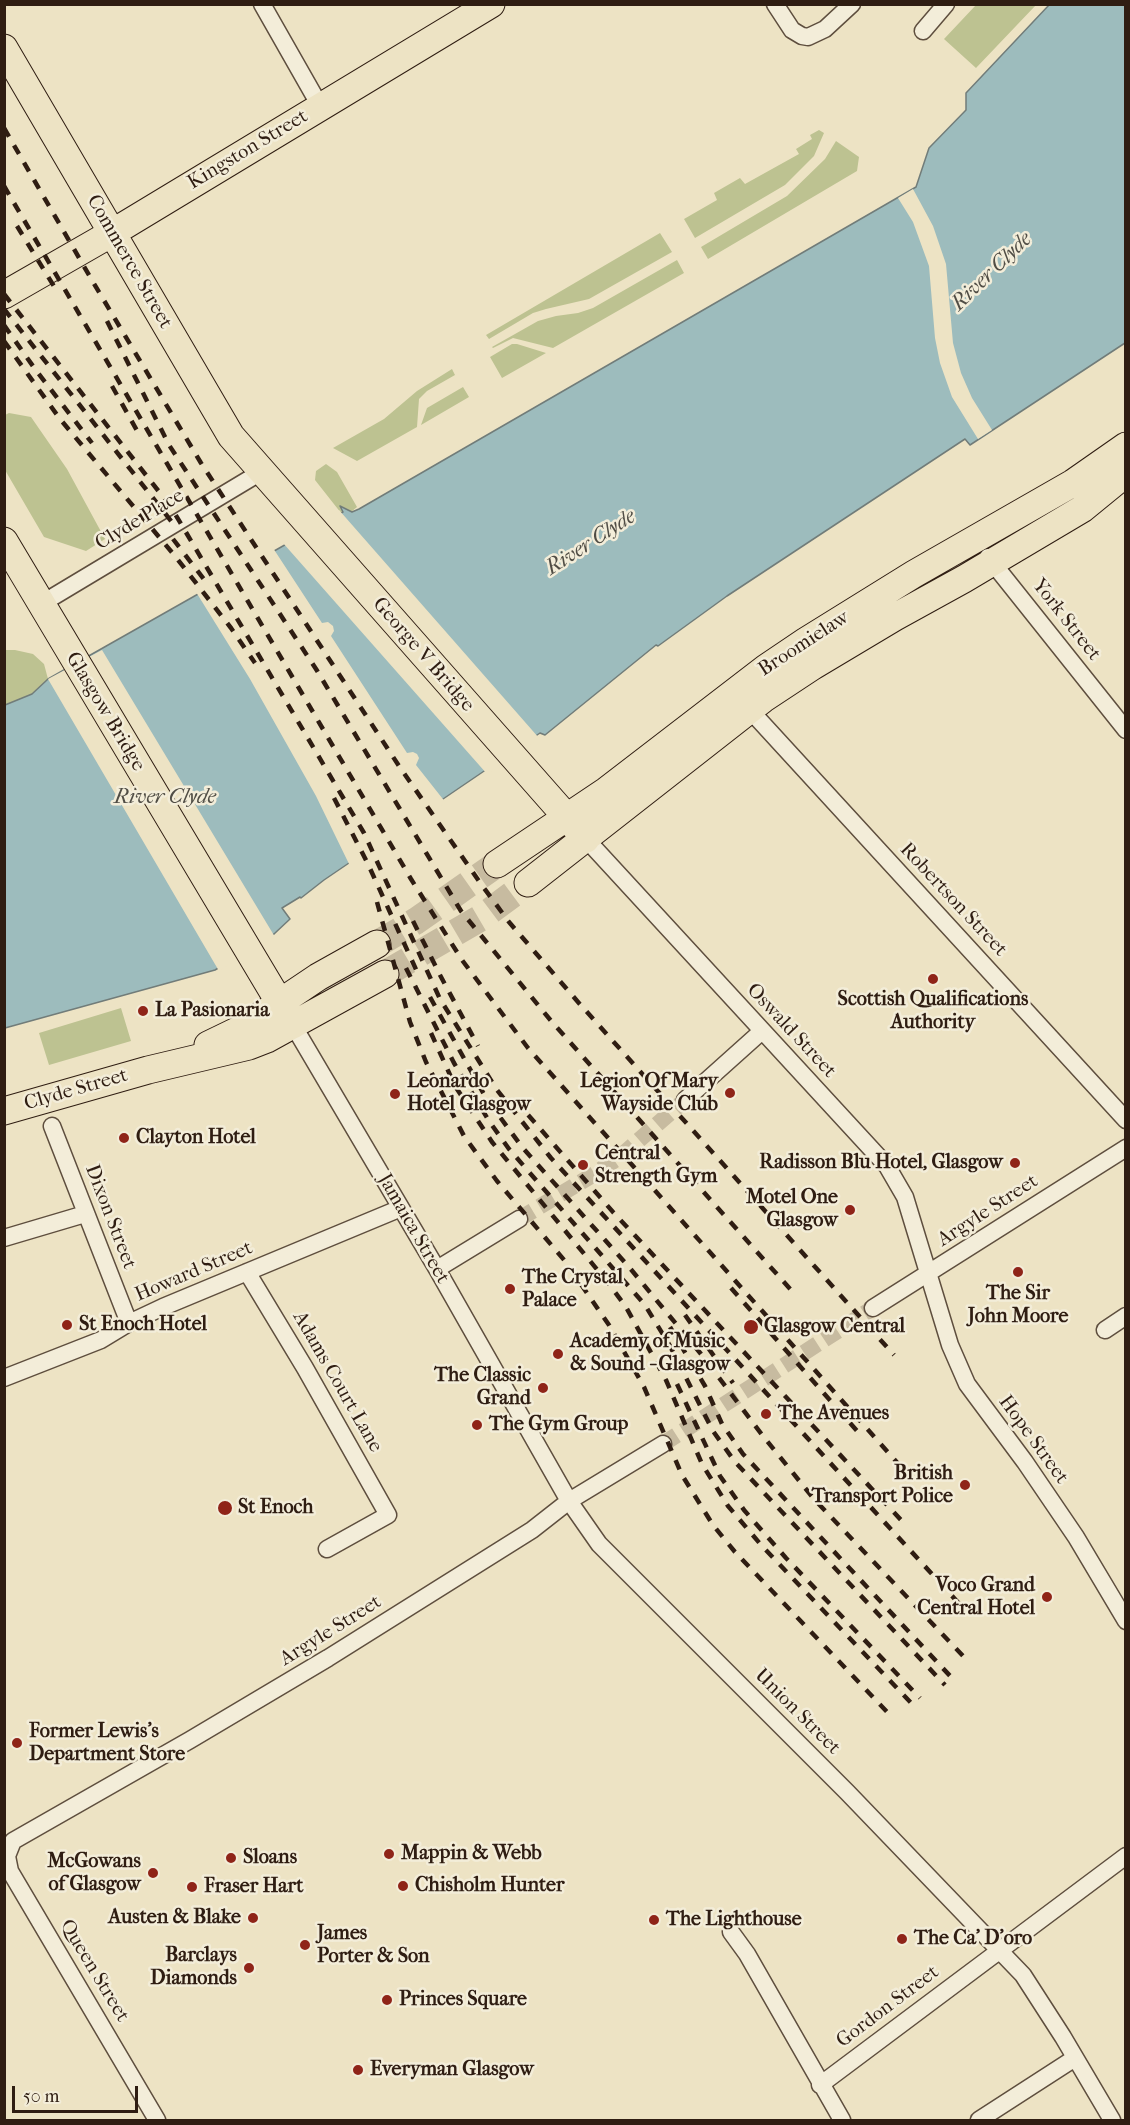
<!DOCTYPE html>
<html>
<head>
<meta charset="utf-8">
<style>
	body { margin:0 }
	#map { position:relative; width:1130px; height:2125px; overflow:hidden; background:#ede3c4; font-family:"IM FELL French Canon",serif }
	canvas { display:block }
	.frame { position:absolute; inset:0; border:6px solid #2f1d12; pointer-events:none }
	.scale { position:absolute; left:12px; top:2086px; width:126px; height:27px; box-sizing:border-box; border:3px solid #2f1d12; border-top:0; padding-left:8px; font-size:18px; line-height:21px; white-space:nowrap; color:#2f1d12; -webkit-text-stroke:4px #f3edd9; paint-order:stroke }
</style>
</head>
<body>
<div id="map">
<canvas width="1130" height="2125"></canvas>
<div class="frame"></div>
<div class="scale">50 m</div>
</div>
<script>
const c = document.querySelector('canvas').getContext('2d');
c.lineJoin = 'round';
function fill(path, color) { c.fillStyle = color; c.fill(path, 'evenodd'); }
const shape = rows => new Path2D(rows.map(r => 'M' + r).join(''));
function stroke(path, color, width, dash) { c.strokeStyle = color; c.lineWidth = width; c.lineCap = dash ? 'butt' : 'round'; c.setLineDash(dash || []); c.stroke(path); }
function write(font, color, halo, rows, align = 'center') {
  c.font = font + ' "IM FELL French Canon",serif'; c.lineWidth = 5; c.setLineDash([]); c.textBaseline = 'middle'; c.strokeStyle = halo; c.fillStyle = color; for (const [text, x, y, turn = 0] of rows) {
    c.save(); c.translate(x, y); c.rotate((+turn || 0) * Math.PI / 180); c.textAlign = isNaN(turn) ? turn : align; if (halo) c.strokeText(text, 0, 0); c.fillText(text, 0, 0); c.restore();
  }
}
fill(shape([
	[976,5,1036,5,976,68,944,39],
	[819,130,824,133,814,156,785,185,695,238,684,219,717,200,714,193,740,178,745,184,799,154,796,149,812,139,810,135],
	[836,141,859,157,857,171,708,259,701,247,787,196,825,159],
	[660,233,672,252,589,299,546,309,533,313,489,339,486,335],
	[677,260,684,273,553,348,513,338,493,348,492,347,538,321,556,316,578,313,593,308],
	[512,344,517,344,546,353,502,378,490,357],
	[452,369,455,375,427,391,419,399,417,427,357,461,333,448,384,419,417,391],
	[463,387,469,397,421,425,427,408],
	[9,413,31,417,67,469,105,539,86,551,44,537,5,470,5,415],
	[326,464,337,472,357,507,351,512,341,507,343,512,341,513,315,480,316,471],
	[4,650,15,650,33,654,44,664,48,679,32,694,5,705],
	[121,1008,131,1041,49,1065,39,1033]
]), '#bdc291');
const water = shape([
	[1049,5,1125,5,1125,343,970,445,965,439,727,596,658,646,656,645,545,735,540,733,324,880,301,898,300,897,282,908,290,919,274,934,215,970,5,1028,5,705,32,694,48,679,343,512,340,506,352,512,359,509,916,187,929,148,966,110,966,93,1049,5]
]);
fill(water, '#9dbcbd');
stroke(water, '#717c79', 1.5);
fill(shape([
	[913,189,933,226,946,264,953,343,961,373,972,398,992,430,978,439,952,397,940,363,935,338,929,266,913,222,898,198],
	[339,510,539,738,487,774,283,543],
	[273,548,322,623,328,622,333,626,334,631,331,636,407,753,413,752,417,754,419,758,416,765,446,803,350,866,316,796,250,679,196,592],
	[102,650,275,937,219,971,48,679]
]), '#ede3c4');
stroke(shape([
	[519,1219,596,1173,622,1155,685,1100],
	[663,1444,873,1308]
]), '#c7bba0', 16, [16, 8]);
stroke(shape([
	[377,944,416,921,497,864],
	[385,974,482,917,528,883]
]), '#c7bba0', 27, [27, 14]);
const street = shape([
	[262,4,320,106],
	[775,4,792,30,802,36,808,37,825,29,852,4],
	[923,31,946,4],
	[988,557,1126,730],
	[41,604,261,472],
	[749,709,1126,1120],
	[586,839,887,1166,905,1197,950,1345,967,1384,1025,1462,1076,1537,1126,1621],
	[293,1025,437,1269,569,1501,599,1544,847,1792,1023,1975,1063,2037,1112,2120],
	[685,1100,762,1031],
	[52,1126,129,1323],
	[4,1238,85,1214],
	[437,1269,519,1219],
	[247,1272,305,1368,388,1515,327,1549],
	[873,1308,1126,1148],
	[1105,1330,1126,1316],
	[4,1378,101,1340,129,1323,163,1307,401,1208],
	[731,1932,747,1954,842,2120],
	[820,2085,1126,1856],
	[157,2120,10,1871,7,1856,13,1841,190,1740,328,1658,532,1530,569,1501,663,1444],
	[979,2120,1075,2058]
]);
const primary = shape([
	[4,48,231,436,586,839],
	[4,295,112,233,491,4],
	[4,541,293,1025],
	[497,864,606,791,766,668,806,641,914,574,1073,483,1126,446],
	[528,883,763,699,813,666,895,617,964,579,1082,509,1126,473],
	[208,1045,239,1030,318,977,377,944],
	[4,1111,148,1070,249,1046,267,1039,385,974]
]);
stroke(street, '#5e4e3e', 19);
stroke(primary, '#2f1d12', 29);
stroke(street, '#f3edd9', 16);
stroke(primary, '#ede3c4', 27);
stroke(shape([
	[4,128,93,282,201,463,399,766,481,884,509,922,578,1002,894,1355],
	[4,186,411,879,462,960,528,1048,910,1477],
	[17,226,55,288],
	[4,294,171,507,364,833,440,999,497,1090,551,1158,964,1609],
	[4,309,175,526],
	[107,321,169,445,316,669,461,911,552,1022,791,1290],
	[4,325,35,369,92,443],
	[4,341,60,419,175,556,231,628,255,663],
	[112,386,140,436],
	[173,539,206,582],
	[334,798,368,864,419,976],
	[377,902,410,1022,426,1062,464,1136,497,1181,565,1261,609,1325,644,1387,682,1475,713,1525,735,1552,889,1714],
	[413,921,440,975,478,1046],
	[406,968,454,1063,489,1121,509,1149,645,1305,670,1346,713,1431,735,1462,945,1685],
	[430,997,486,1098,522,1147,629,1267,701,1354,763,1436,814,1499,964,1657],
	[431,1033,455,1086,492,1142,609,1284,626,1307,666,1380,702,1464,728,1506,762,1546,913,1705],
	[515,1100,613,1212,901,1520],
	[731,1288,858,1432],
	[685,1315,733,1383],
	[670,1327,705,1386,722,1424,743,1454,952,1678],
	[677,1384,720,1476,744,1510,786,1558,920,1698]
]), '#2f1d12', 4.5, [10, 10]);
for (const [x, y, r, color] of [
	[933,979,6,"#8f2418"],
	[143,1011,6,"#8f2418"],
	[730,1093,6,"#8f2418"],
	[395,1094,6,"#8f2418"],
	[124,1138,6,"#8f2418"],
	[1015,1163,6,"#8f2418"],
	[583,1165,6,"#8f2418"],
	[850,1210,6,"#8f2418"],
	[1018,1272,6,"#8f2418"],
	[510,1289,6,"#8f2418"],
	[67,1325,6,"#8f2418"],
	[751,1327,8,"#8f2418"],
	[558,1354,6,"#8f2418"],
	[543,1388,6,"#8f2418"],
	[766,1414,6,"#8f2418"],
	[477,1425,6,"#8f2418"],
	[965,1485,6,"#8f2418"],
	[225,1508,8,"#8f2418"],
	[1047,1597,6,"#8f2418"],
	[17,1743,6,"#8f2418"],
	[389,1854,6,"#8f2418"],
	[231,1858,6,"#8f2418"],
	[153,1873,6,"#8f2418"],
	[403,1886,6,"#8f2418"],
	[192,1887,6,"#8f2418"],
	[253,1918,6,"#8f2418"],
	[654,1920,6,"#8f2418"],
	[902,1939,6,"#8f2418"],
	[305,1945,6,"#8f2418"],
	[249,1968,6,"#8f2418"],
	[387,2000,6,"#8f2418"],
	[358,2070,6,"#8f2418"]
]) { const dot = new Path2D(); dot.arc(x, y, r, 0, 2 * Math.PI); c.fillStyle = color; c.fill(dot); stroke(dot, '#f3edd9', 2); }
write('20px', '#2f1d12', '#f3edd9', [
	["Kingston Street",248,150,-31],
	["Commerce Street",129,262,60],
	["Clyde Place",140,520,-31],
	["York Street",1066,620,52],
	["Broomielaw",804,644,-33],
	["George V Bridge",423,655,49],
	["Glasgow Bridge",105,712,59],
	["Robertson Street",953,900,47],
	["Oswald Street",791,1031,47],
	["Clyde Street",76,1090,-16],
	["Argyle Street",988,1211,-33],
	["Dixon Street",110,1217,69],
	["Jamaica Street",413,1229,60],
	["Howard Street",194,1272,-23],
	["Adams Court Lane",337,1382,60],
	["Hope Street",1033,1440,54],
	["Argyle Street",331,1631,-32],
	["Union Street",797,1712,45],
	["Queen Street",94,1971,59],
	["Gordon Street",888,2007,-37]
]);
write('bold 20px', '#2f1d12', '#f3edd9', [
	["Scottish Qualifications",933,1000,"center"],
	["Authority",933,1023,"center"],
	["La Pasionaria",155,1011],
	["Leonardo",407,1082],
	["Hotel Glasgow",407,1105],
	["Legion Of Mary",718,1082,"right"],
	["Wayside Club",718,1105,"right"],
	["Clayton Hotel",136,1138],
	["Central",595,1154],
	["Strength Gym",595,1177],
	["Radisson Blu Hotel, Glasgow",1003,1163,"right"],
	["Motel One",838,1198,"right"],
	["Glasgow",838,1221,"right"],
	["The Crystal",522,1278],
	["Palace",522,1301],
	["The Sir",1018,1294,"center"],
	["John Moore",1018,1317,"center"],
	["St Enoch Hotel",79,1325],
	["Glasgow Central",764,1327],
	["Academy of Music",570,1342],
	["& Sound - Glasgow",570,1365],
	["The Classic",531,1376,"right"],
	["Grand",531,1399,"right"],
	["The Avenues",778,1414],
	["The Gym Group",489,1425],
	["British",953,1474,"right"],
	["Transport Police",953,1497,"right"],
	["St Enoch",238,1508],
	["Voco Grand",1035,1586,"right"],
	["Central Hotel",1035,1609,"right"],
	["Former Lewis's",29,1732],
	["Department Store",29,1755],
	["Mappin & Webb",401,1854],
	["Sloans",243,1858],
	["McGowans",141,1862,"right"],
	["of Glasgow",141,1885,"right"],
	["Chisholm Hunter",415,1886],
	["Fraser Hart",204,1887],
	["Austen & Blake",241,1918,"right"],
	["The Lighthouse",666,1920],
	["James",317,1934],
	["Porter & Son",317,1957],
	["The Ca' D'oro",914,1939],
	["Barclays",237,1956,"right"],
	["Diamonds",237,1979,"right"],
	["Princes Square",399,2000],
	["Everyman Glasgow",370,2070]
], 'left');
write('italic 21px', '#504d45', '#f3edd9', [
	["River Clyde",992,272,-44],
	["River Clyde",591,543,-33],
	["River Clyde",165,798]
]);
</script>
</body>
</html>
